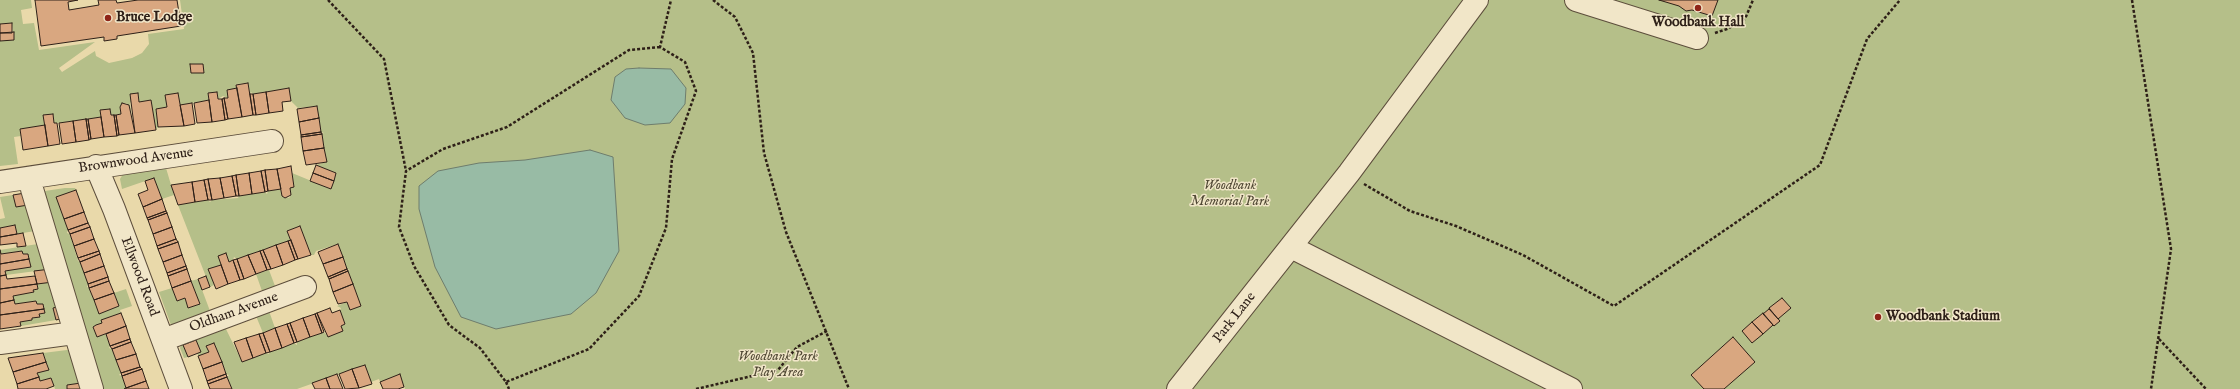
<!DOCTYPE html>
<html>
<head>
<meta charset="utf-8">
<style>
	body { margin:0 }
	canvas { display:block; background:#e9d9aa }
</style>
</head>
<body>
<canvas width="2240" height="389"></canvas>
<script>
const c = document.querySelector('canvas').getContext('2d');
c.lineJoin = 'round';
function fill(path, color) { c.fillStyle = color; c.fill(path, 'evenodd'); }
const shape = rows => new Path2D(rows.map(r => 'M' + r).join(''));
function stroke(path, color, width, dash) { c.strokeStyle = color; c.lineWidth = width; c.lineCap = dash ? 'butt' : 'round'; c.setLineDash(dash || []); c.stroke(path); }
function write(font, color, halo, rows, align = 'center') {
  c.font = font + ' "IM FELL English",serif'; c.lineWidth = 3; c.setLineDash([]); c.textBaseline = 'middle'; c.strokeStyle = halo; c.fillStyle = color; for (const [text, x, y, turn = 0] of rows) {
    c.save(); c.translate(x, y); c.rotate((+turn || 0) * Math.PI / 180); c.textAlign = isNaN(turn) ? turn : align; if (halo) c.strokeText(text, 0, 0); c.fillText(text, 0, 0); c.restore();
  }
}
fill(shape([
	[0,0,31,0,32,8,21,10,23,24,34,23,39,50,95,42,59,68,62,72,95,51,96,56,109,63,132,58,142,53,149,44,148,34,184,29,180,0,2240,0,2240,389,405,389,400,375,380,382,379,379,371,382,365,365,297,389,232,389,227,377,229,375,226,374,214,343,207,346,209,352,198,356,196,340,183,344,188,357,184,358,180,348,182,343,225,327,242,362,266,353,269,354,270,352,294,343,297,345,297,342,324,332,328,337,343,331,341,326,345,324,340,310,341,308,337,306,347,302,350,310,361,306,348,271,350,270,347,269,338,244,316,251,314,255,311,255,300,226,287,231,291,240,237,259,234,257,233,260,229,262,226,253,221,265,209,269,214,285,210,287,178,205,208,200,210,202,212,200,238,198,239,196,265,192,267,194,268,191,281,189,282,196,289,198,291,195,290,188,294,187,292,173,331,189,336,173,316,165,326,162,322,134,324,133,321,132,317,106,298,108,291,101,289,88,253,94,251,92,250,94,248,83,236,84,237,88,228,98,223,96,218,99,217,92,208,93,209,100,192,103,180,105,178,93,166,95,167,107,156,109,158,127,156,130,151,100,139,102,138,93,130,103,131,113,129,105,126,103,122,104,120,107,121,114,111,115,110,109,101,110,101,117,88,119,87,117,86,119,59,123,54,123,53,114,44,115,45,125,20,129,21,136,14,137,18,164,0,166,0,41,14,40,12,23,0,24],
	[166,168,174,195,162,199,154,178,122,189,120,179,123,174],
	[65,188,75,188,76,190,56,197,68,230,67,233,70,234,78,261,80,262,88,284,87,287,89,288,99,313,119,306,114,293,126,289,132,306,120,310,121,313,101,320,102,323,93,328,97,336,106,334,110,346,109,348,112,349,121,373,119,375,122,376,126,388,124,389,95,389,38,192],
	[13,195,16,207,34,204,41,230,17,234,15,225,0,228,0,219,5,218,0,197],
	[44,243,51,269,6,275,5,271,31,266,28,254,23,254,21,251,1,254,0,250],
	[269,270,275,286,262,291,256,274],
	[198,279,210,311,171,325,159,292,172,288,177,301,185,298,188,308,200,304,191,281],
	[54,281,61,306,53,308,56,320,21,326,20,322,32,320,32,318,40,317,39,314,45,313,43,304,37,304,36,301,15,304,13,296,34,292,33,290,38,289,37,284],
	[269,311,275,328,263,333,256,316],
	[75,349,81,383,67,385,67,389,55,389,51,378,40,381,37,373,49,369,43,353]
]), '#b5bf89');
const water = shape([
	[639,68,671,69,686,88,685,104,670,123,645,125,625,118,611,100,615,77,626,69,639,68],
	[590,150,613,157,619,251,596,293,571,314,496,329,461,317,435,267,419,209,419,186,438,171,479,163,525,160,590,150]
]);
fill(water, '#98bba5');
stroke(water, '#6e7d6d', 1);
const building = shape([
	[35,0,78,0,68,2,69,10,99,5,98,0,116,0,117,3,138,0,177,0,181,26,117,36,117,39,104,41,104,37,41,46,35,0],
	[1659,0,1718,0,1712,16,1692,10,1686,11,1679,6,1659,0],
	[12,23,12,33,0,33,0,24,12,23],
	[14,32,14,40,0,41,0,33,14,32],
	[190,64,203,64,204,73,191,73,190,64],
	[248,83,253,115,242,117,236,85,248,83],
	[237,88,242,117,228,119,224,98,228,98,227,90,237,88],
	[289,88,291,101,282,102,283,111,269,113,266,92,289,88],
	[217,92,218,99,222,99,225,120,212,122,208,93,217,92],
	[266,92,269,113,256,115,253,94,266,92],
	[138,93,139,102,151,100,156,130,135,133,130,94,138,93],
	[178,93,184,126,158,127,156,109,167,107,165,95,178,93],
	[250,94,253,94,256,115,253,115,250,94],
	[224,98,228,119,225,120,222,99,224,98],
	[209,100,212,122,197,123,194,103,209,100],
	[122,103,129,105,135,133,119,135,116,115,121,114,120,107,122,103],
	[192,103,195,124,184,126,180,105,192,103],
	[317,106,319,118,299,122,297,109,317,106],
	[110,109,111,115,114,115,117,136,104,137,100,110,110,109],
	[53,114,54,123,57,123,60,144,48,146,43,115,53,114],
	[114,115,116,115,119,135,117,136,114,115],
	[101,117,104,137,91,139,88,119,101,117],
	[319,118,321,132,301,135,299,122,319,118],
	[86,119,89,140,76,142,73,121,86,119],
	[86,119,88,119,91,139,89,140,86,119],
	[73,121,76,142,62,144,59,123,73,121],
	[45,125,48,146,23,150,20,129,45,125],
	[321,132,322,134,301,137,301,135,321,132],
	[322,134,324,148,303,151,301,137,322,134],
	[324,148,327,162,306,165,303,151,324,148],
	[316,165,336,173,334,181,313,173,316,165],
	[291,166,294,187,290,188,291,195,285,198,282,196,277,169,291,166],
	[277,169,281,189,268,191,265,170,277,169],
	[265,170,268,191,265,192,261,171,265,170],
	[261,171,265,192,252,194,249,173,261,171],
	[249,173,252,194,239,196,236,175,249,173],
	[313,173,334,181,331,189,310,181,313,173],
	[236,175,239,196,236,196,232,176,236,175],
	[232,176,236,196,224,198,220,178,232,176],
	[154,178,162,199,143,207,138,194,148,190,145,181,154,178],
	[220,178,224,198,212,200,208,179,220,178],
	[208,179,212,200,208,200,204,180,208,179],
	[204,180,208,200,195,202,192,182,204,180],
	[192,182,195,202,178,205,171,185,192,182],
	[76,190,84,212,64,219,56,197,76,190],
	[31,192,34,204,16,207,13,195,31,192],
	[162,199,166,211,147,218,143,207,162,199],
	[166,211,167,213,148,220,147,218,166,211],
	[84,212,88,223,68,230,64,219,84,212],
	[167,213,172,227,153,234,148,220,167,213],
	[88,223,90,227,70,234,68,230,88,223],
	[15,225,17,234,0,237,0,228,15,225],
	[300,226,311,255,298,259,287,231,300,226],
	[90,227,94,239,74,246,70,234,90,227],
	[172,227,176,239,157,246,153,234,172,227],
	[23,233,26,246,17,247,17,243,0,245,0,237,23,233],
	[94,239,99,251,78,258,74,246,94,239],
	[176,239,178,242,158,249,157,246,176,239],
	[291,240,298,259,295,260,288,241,291,240],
	[288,241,295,260,283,265,276,245,288,241],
	[178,242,182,255,163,262,158,249,178,242],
	[338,244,343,257,323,264,318,252,338,244],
	[276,245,283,265,271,269,263,250,276,245],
	[0,250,1,254,22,251,23,254,28,254,29,259,0,264,0,250],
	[263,250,271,269,267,270,260,251,263,250],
	[99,251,100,254,80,262,78,258,99,251],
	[260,251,267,270,256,274,248,255,260,251],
	[226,253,229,262,233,260,240,280,228,284,218,256,226,253],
	[100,254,104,266,84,273,80,262,100,254],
	[182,255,186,266,167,273,163,262,182,255],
	[248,255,256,274,244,279,237,259,248,255],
	[343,257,347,269,328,277,323,264,343,257],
	[29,259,31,267,5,271,6,275,0,276,0,264,29,259],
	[237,259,244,279,240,280,233,260,237,259],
	[221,265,228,284,216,289,208,269,221,265],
	[104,266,108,277,88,284,84,273,104,266],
	[186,266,187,269,168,276,167,273,186,266],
	[51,269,53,282,37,284,34,271,51,269],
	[187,269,191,281,172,288,168,276,187,269],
	[347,269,348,271,329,279,328,277,347,269],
	[348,271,353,284,333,292,329,279,348,271],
	[6,275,7,279,35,276,37,284,0,289,0,276,6,275],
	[206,276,210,287,202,290,198,279,206,276],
	[108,277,109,281,89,288,88,284,108,277],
	[109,281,114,293,94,300,89,288,109,281],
	[191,281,200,304,188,308,185,298,177,301,172,288,191,281],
	[37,284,38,289,33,290,34,292,13,296,14,300,0,303,0,289,37,284],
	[353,284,361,306,350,310,347,302,338,304,333,292,353,284],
	[114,293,119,306,99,314,94,300,114,293],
	[1782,298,1791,308,1778,319,1769,308,1782,298],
	[14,300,15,304,36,301,37,304,43,304,44,309,0,315,0,303,14,300],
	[61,306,64,318,56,320,53,308,61,306],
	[330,308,332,313,340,310,345,324,341,326,343,331,328,337,317,313,330,308],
	[44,309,45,313,39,314,40,317,32,318,32,320,20,322,21,326,0,329,0,315,44,309],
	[1769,309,1780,321,1774,326,1763,314,1769,309],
	[121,313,126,326,97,337,93,327,96,325,102,323,101,320,121,313],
	[317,313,324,332,322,333,315,314,317,313],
	[1763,313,1773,325,1763,334,1752,322,1763,313],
	[315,314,322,333,310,337,303,318,315,314],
	[303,318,310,337,297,342,290,323,303,318],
	[1752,322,1763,334,1752,343,1742,331,1752,322],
	[290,323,297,342,294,343,287,324,290,323],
	[287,324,294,343,282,348,275,328,287,324],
	[126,326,130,339,110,346,106,334,126,326],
	[275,328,282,348,270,352,263,333,275,328],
	[263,333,270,352,266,353,259,334,263,333],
	[259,334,266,353,253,358,246,338,259,334],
	[1733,337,1755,362,1724,389,1704,389,1691,375,1733,337],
	[246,338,253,358,242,362,234,342,246,338],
	[130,339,131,342,112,349,110,346,130,339],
	[196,340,201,352,188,357,183,345,196,340],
	[131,342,136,354,116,360,112,349,131,342],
	[214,343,222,362,203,369,198,356,209,352,206,346,214,343],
	[43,353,46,362,13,372,8,358,43,353],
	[136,354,140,367,121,373,116,360,136,354],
	[46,362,49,370,37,373,39,377,17,384,13,372,46,362],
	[222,362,226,374,207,381,203,369,222,362],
	[365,365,372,384,359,388,352,369,365,365],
	[140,367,142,369,122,376,121,373,140,367],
	[142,369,146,381,126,388,122,376,142,369],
	[352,369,359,388,345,389,339,374,352,369],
	[226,374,227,377,208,384,207,381,226,374],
	[337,374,343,389,330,389,326,378,337,374],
	[400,374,404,387,398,389,383,389,380,382,400,374],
	[39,377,40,381,51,378,54,386,46,389,18,389,17,384,39,377],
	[227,377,232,389,210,389,208,384,227,377],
	[326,378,330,389,315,389,312,383,326,378],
	[146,381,149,389,124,389,126,388,146,381],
	[81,383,82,389,67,389,67,385,81,383]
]);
fill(building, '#d9a780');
stroke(building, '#2e2018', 1);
const minor = shape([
	[1576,0,1697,38],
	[96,166,114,209,181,389],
	[0,182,272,141],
	[32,189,92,389],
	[1291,247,1571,389],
	[163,340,305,287],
	[0,343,74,333],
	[1178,389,1349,173,1477,0]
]);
stroke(minor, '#5d4e3c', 24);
stroke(shape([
	[328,0,384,59,406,171],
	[713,0,735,17,753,53,764,153,786,232,849,389],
	[2132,0,2171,249,2151,389],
	[1715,33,1727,29,1745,19,1753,0],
	[660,47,629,50,507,127,443,149,406,171,399,227,414,266,449,325,480,348,506,382,589,349,639,296,666,228,672,159,696,91,685,62,660,47,671,0],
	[1364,184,1410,211,1456,226,1523,255,1614,306,1820,165,1867,39,1900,0],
	[2159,339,2206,389],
	[506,382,509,389],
	[696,389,778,370,797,347,827,331]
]), '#2e2018', 2.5, [3, 2]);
stroke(minor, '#f1e6c8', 22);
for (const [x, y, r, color] of [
	[1698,8,4,"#8f2418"],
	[108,18,4,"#8f2418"],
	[1878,317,4,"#8f2418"]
]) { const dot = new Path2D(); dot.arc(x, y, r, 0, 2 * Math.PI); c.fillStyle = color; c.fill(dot); stroke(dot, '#f1e6c8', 1.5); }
write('bold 14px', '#2e2018', '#f1e6c8', [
	["Bruce Lodge",116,18],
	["Woodbank Hall",1698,23,"center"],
	["Woodbank Stadium",1886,317]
], 'left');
write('14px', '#2e2018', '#f1e6c8', [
	["Brownwood Avenue",136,161,-8],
	["Ellwood Road",139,277,69],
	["Oldham Avenue",234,313,-20],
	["Park Lane",1235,318,-52]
]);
write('italic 14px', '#504834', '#f1e6c8', [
	["Woodbank",1230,186],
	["Memorial Park",1230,202],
	["Woodbank Park",778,357],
	["Play Area",778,373]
]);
</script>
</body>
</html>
